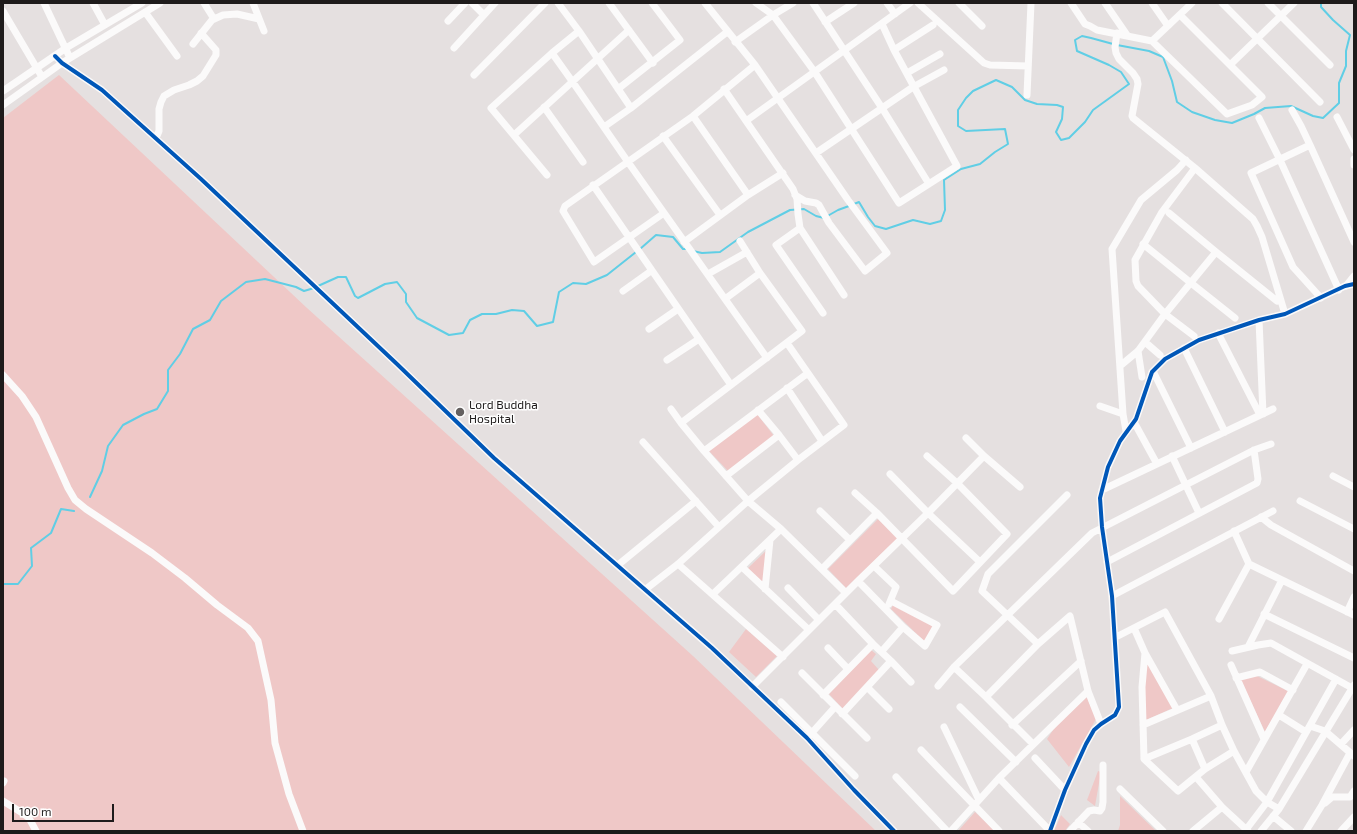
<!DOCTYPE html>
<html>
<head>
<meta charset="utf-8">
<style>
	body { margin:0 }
	#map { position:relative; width:1357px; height:834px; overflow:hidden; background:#e5e0e0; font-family:"Exo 2",sans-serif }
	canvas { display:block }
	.frame { position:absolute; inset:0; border:4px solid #1e1b1b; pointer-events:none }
	.scale { position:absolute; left:12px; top:804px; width:102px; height:18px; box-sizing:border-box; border:2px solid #1e1b1b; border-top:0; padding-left:5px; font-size:12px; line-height:14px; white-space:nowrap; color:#1e1b1b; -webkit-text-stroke:3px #fff; paint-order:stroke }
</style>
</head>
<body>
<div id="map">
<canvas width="1357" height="834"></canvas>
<div class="frame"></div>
<div class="scale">100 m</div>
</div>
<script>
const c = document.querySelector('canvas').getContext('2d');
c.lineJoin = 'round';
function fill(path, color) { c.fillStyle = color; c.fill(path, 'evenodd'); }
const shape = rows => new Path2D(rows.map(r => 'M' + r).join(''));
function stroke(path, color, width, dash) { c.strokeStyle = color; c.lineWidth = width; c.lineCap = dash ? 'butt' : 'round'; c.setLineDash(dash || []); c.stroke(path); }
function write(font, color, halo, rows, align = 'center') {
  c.font = font + ' "Exo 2",sans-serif'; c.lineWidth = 3; c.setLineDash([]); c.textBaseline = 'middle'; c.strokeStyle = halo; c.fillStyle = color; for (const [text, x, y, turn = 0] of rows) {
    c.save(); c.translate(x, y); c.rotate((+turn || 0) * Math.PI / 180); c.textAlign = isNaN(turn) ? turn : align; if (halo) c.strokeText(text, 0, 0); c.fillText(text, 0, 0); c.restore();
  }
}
fill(shape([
	[59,75,307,308,693,656,876,831,3,831,3,118],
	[757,414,774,436,728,471,709,451],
	[878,519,898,538,846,588,828,569],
	[769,548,764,585,747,569],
	[893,605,934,626,925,642,891,609],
	[746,629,777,656,756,677,729,652],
	[871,650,876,654,871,661,879,670,843,709,829,694],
	[1145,656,1173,708,1146,720,1144,691],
	[1255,675,1288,691,1265,732,1241,680],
	[1087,697,1096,719,1069,767,1047,739,1055,727],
	[1098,771,1101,772,1095,806,1087,800],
	[1120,796,1156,831,1118,831,1120,825],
	[975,812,995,831,958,831],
	[1061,815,1070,824,1065,831,1054,831]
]), '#efc8c7');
stroke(shape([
	[1117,45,1149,51,1163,57,1172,81,1177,102,1192,112,1215,120,1232,123,1254,114,1265,108,1291,106,1313,116,1323,118,1339,103,1339,83,1346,66,1346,51,1350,35,1333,20,1321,7,1321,3],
	[854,204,859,202,868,217,875,226,886,229,913,220,930,224,941,221,945,210,944,180,961,169,980,164,995,152,1008,144,1005,129,966,131,958,126,958,110,966,98,973,91,996,80,1012,87,1025,100,1037,104,1057,105,1063,107,1062,119,1056,132,1061,140,1069,138,1085,122,1093,110,1129,84,1121,72,1109,65,1077,51,1075,40,1082,36,1091,38,1113,44],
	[640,249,656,235,673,237,683,249,687,249],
	[693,251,702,253,720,252,748,232,790,210,804,209,816,216,824,218,838,210,849,206],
	[318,286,338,277,346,277,355,296,358,298,385,284,397,282,406,294,406,302,417,318,449,335,463,333,470,320,482,314,496,314,512,310,524,311,537,326,553,322,559,292,573,283,586,284,607,275,636,252],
	[90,497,102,471,108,446,123,425,144,414,157,409,168,391,168,370,180,354,193,329,210,320,221,301,246,282,265,279,296,287,304,291,314,288],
	[3,584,18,584,32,566,31,548,51,533,61,509,74,511]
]), '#60cee5', 2);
stroke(shape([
	[44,3,70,58],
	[93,3,105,25],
	[204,3,214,19],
	[253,3,264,31],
	[472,3,484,15],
	[558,3,579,31,631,108],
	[609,3,653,63],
	[705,3,755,65,848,200,887,253,865,271,829,223,819,205,816,203,805,201,795,195],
	[756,3,773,15,814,71,899,203,957,166,894,50,882,24],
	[813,3,882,108,929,184],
	[887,3,895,14],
	[918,3,984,63,990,65,1028,66],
	[959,3,982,26],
	[1071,3,1085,24,1090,26,1097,30,1152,41,1227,114,1252,105,1262,97,1180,15],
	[1105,3,1127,35],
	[1152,3,1168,26],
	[1222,3,1320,102],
	[1268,3,1330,65],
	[3,11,42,77],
	[145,12,177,56],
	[448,21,465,3],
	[825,22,854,3],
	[1117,33,1115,47,1116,53,1119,59,1133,73,1137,79,1138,84,1132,116,1133,118,1195,168,1253,219,1257,226,1262,237,1285,314],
	[1152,41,1192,3],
	[735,42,773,15,793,3],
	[193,44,212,20,223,15,237,14,259,19],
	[454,48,495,3],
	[894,50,933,25],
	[552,53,572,81,628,162,725,299,767,358],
	[55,56,62,63,102,90,201,179,398,365,494,458,712,648,807,738,854,790,894,831],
	[1230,65,1294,3],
	[907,73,940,54],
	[474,75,545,3],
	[618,89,680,40,652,3],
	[724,89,793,189,797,199,798,214,800,228,776,245,823,313],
	[3,91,66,48,142,3],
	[1027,95,1031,3],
	[3,105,62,63,160,3],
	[544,107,583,162],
	[1292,110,1301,126,1310,145,1251,173,1293,267,1321,298],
	[693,116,748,195],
	[1337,117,1354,150],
	[1259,118,1280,160,1339,290],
	[746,121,910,3],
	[604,127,631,108,727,32],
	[514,135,629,30],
	[663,136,720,215],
	[156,138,159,131,159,109,161,102,164,96,174,90,189,85,197,81,203,76,216,55,216,50,201,33],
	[1310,145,1354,242],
	[816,153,913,87,944,70],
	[1354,159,1354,165],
	[547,175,491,108,552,53,579,31],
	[593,185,731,385],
	[664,213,594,262,563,211,565,206,693,116,755,65],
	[1169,213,1216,252,1277,301],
	[800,228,844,295],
	[684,242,748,195,783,173],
	[1143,244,1191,283,1235,318],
	[708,274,747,252],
	[1346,286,1354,276],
	[623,291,651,271],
	[725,299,760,273],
	[1259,320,1263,414],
	[649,329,678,309],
	[1218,333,1260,415],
	[1194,336,1165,314,1138,286,1136,281,1135,260,1162,212,1195,168],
	[1145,342,1160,355],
	[1184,348,1225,432],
	[1138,351,1142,377],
	[667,360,699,339],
	[1120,366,1138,351,1165,314,1216,252],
	[1153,371,1191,448],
	[3,375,22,396,36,417,68,488,75,500,86,509,152,553,185,578,217,605,248,628,258,641,271,700,275,743,289,794,303,831],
	[787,388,822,441],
	[1100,406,1123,414],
	[671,409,681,423,704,451,748,501,781,529,846,593],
	[758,410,779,435,798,460],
	[1134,422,1157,464],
	[681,423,802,331,760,273,740,241],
	[1126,431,1123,414,1112,249,1141,200,1177,170,1186,160],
	[966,438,984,456,1020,487],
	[643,442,719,527],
	[704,451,808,373],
	[1172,456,1199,513],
	[890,474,928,513,980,562],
	[726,476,779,435],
	[1333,476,1354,487],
	[1102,490,1273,409],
	[855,493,877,513,953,591,1007,534,957,483,927,456],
	[1300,501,1354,529],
	[820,511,850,540],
	[1261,517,1271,525,1354,571],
	[1107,562,1257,483,1258,479,1254,450],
	[678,564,783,657],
	[1249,564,1354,615],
	[618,565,696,501],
	[874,566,896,587,889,604],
	[742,567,809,630],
	[822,569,877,513],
	[858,581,903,627,925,646,937,625,891,601],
	[788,588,819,620],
	[646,589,678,564,748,501,798,460,844,425,787,343],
	[765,589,770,540],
	[713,594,781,529],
	[1112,596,1273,511],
	[835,604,873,644,891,661,911,682],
	[1347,612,1354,597],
	[1264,614,1354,658],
	[1219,619,1249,564,1234,531],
	[1134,628,1145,653,1142,687,1144,759,1178,791,1205,769,1234,751],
	[1116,637,1165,612,1211,696,1222,725,1234,751,1256,791,1267,802,1279,809],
	[1038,644,982,591,988,574,1067,495],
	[1248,647,1282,580],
	[828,648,848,669],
	[882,651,903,627],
	[1232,651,1258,645,1271,643,1352,688],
	[1145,653,1177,710],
	[1231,665,1264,739],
	[954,667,986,697,1033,744],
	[802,673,867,738],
	[1236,678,1260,672,1293,690],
	[938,686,954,667,1092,533,1254,450,1271,444],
	[752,687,858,581,928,513,984,456],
	[867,687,889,709],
	[823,695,873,644],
	[986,697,1038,644,1070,616,1088,691,1101,724],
	[781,702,855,776],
	[960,707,1016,762],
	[842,714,891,661],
	[1279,715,1306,732],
	[1012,725,1081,661],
	[1143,725,1211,696],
	[1310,726,1325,731,1354,756],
	[944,727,979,800],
	[809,736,835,707],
	[1192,739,1205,769],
	[1341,744,1354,730],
	[921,750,999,831],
	[1035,758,1065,790],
	[1144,759,1192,739,1222,725],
	[1246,772,1307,664],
	[896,777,947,831],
	[1196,777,1222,807,1248,831],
	[999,778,1050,831],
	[3,783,4,781],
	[1120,789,1163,831],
	[3,801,24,814,29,818,36,831],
	[1325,803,1332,797,1350,797,1354,791],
	[1273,816,1291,831],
	[1078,822,1088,831],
	[951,831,999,778,1088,691],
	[1050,831,1065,790,1086,744,1094,730,1101,724,1115,715,1119,707,1112,596,1102,527,1100,498,1108,467,1120,441,1136,419,1152,372,1165,359,1199,340,1259,320,1285,314,1345,286,1354,284],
	[1070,831,1089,811,1094,810,1100,811,1102,808,1103,802,1103,765],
	[1193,831,1222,807],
	[1245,831,1267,802,1336,679],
	[1261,831,1279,809,1354,685],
	[1306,831,1322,805,1350,753],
	[1341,831,1354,817]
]), '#fbfafa', 7);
stroke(shape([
	[55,56,62,63,102,90,201,179,398,365,494,458,712,648,807,738,854,790,894,831],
	[1050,831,1065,790,1086,744,1094,730,1101,724,1115,715,1119,707,1112,596,1102,527,1100,498,1108,467,1120,441,1136,419,1152,372,1165,359,1199,340,1259,320,1285,314,1345,286,1354,284]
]), '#0057b8', 4);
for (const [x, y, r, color] of [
	[460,412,5,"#646060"]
]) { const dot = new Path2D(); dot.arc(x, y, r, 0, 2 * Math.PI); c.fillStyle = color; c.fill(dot); stroke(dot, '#fff', 1.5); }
write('12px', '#1e1b1b', '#fff', [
	["Lord Buddha",469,405],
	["Hospital",469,419]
], 'left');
</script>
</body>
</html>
